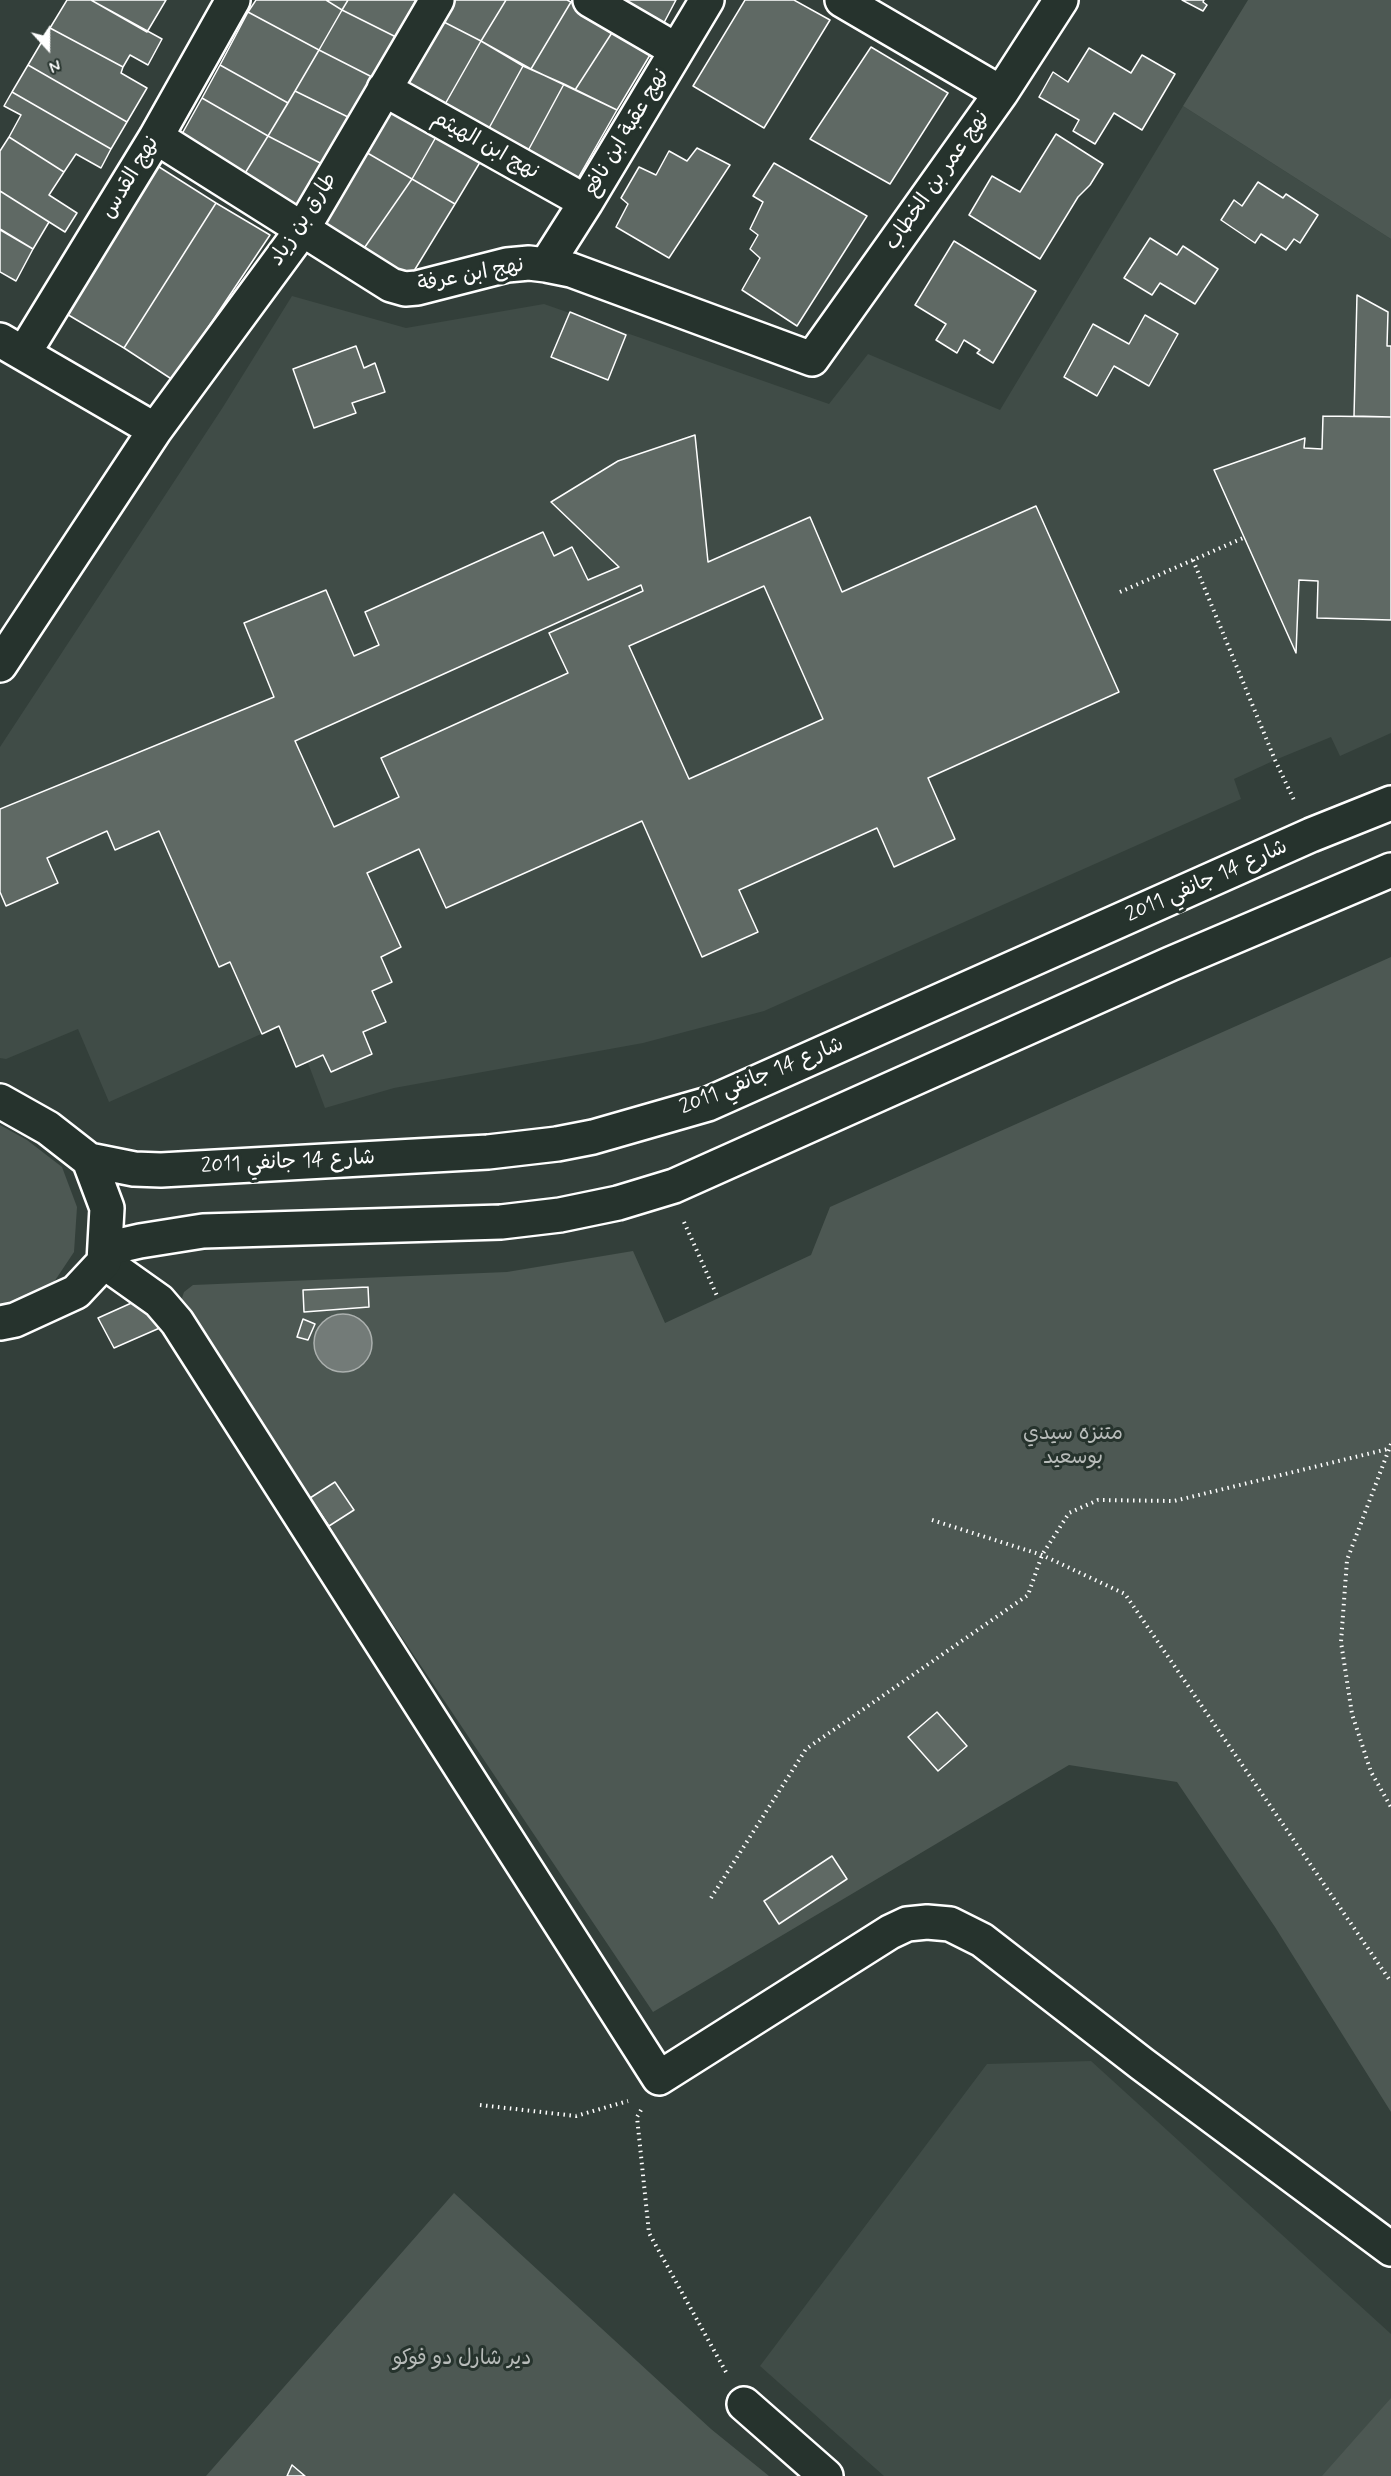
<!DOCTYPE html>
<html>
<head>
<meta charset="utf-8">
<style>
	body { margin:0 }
	#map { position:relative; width:1391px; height:2476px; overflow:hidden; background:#333f3a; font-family:Mynerve,sans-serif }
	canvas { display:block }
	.north { position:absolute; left:18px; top:18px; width:60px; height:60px; -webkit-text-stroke:4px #26332d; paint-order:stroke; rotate:159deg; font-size:16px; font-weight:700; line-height:24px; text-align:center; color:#fff }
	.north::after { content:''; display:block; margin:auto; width:21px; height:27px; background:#fff; clip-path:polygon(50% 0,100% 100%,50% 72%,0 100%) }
</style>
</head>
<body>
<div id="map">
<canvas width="1391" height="2476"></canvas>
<div class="north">N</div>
</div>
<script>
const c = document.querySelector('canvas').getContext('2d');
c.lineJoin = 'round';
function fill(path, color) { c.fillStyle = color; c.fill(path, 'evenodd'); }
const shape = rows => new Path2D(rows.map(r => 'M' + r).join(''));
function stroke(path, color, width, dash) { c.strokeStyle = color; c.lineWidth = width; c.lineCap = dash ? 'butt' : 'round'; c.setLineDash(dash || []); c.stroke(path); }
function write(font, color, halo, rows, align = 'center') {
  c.font = font + ' Mynerve,"Playpen Sans Arabic",sans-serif'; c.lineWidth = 6; c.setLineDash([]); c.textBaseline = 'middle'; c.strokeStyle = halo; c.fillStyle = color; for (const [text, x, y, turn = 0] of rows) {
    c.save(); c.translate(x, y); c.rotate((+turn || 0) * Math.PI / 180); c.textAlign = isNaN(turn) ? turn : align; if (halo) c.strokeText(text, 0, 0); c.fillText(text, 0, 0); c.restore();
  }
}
fill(shape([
	[1183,106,1391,239,1391,733,1340,756,1331,737,1275,760,1234,779,1241,799,764,1011,643,1043,394,1088,325,1108,308,1063,296,1067,279,1026,109,1102,78,1029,6,1059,0,1058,0,747,223,407,292,296,406,328,544,304,829,404,868,354,1000,410],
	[1091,2061,1391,2334,1391,2476,884,2476,760,2366,987,2064]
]), '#404c47');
fill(shape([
	[1248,0,1391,0,1391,239,1183,106],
	[1391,957,1391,2112,1275,1927,1177,1782,1069,1765,653,2012,185,1314,181,1301,184,1292,193,1285,507,1272,633,1251,665,1323,811,1255,830,1207],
	[0,1125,27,1140,62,1167,77,1207,74,1252,52,1285,0,1307],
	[454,2193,711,2429,769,2476,206,2476],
	[1391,2398,1391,2476,1322,2476]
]), '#4d5853');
const water = shape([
	'314 1343a29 29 0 1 1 58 0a29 29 0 1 1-58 0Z'
]);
fill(water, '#737b78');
stroke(water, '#abb0ae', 1.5);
const building = shape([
	[67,0,91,0,162,39,148,65,130,55,123,67,50,28,67,0],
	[91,0,166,0,147,32,91,0],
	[256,0,326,0,342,10,319,50,248,12,256,0],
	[326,0,348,0,342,10,326,0],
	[348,0,416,0,396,37,342,10,348,0],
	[452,0,506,0,481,41,440,20,452,0],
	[506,0,567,0,571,2,531,69,481,41,506,0],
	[617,0,676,0,657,36,617,0],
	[745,0,794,0,830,20,764,128,693,86,745,0],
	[1182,0,1204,0,1203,2,1207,5,1203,11,1182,0],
	[571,2,615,28,575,90,531,69,571,2],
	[342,10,396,37,374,78,319,50,342,10],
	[248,12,319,50,288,103,220,65,248,12],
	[440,20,481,41,440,113,402,91,440,20],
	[50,28,123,67,121,73,147,88,127,122,28,65,50,28],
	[615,28,653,50,617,110,575,90,615,28],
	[481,41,523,66,483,139,440,113,481,41],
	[871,47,948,93,890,184,810,139,871,47],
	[1089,48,1131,73,1142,55,1175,74,1142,130,1114,113,1095,144,1073,131,1079,120,1039,97,1053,72,1068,82,1089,48],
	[319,50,374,78,350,118,295,91,319,50],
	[28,65,127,122,111,149,12,92,28,65],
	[220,65,288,103,268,136,202,98,220,65],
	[523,66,564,84,523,160,483,139,523,66],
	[564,84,617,110,573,187,523,160,564,84],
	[295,91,350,118,324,165,268,136,295,91],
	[12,92,111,149,101,168,76,154,64,172,9,137,21,115,4,106,12,92],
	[202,98,268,136,239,183,178,141,202,98],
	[393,105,440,130,412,179,364,151,393,105],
	[440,130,485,154,455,204,412,179,440,130],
	[1056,134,1103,164,1090,185,1078,197,1040,259,969,215,992,176,1020,192,1056,134],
	[268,136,324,165,294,216,239,183,268,136],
	[9,137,64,172,49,195,77,213,65,232,0,191,0,151,9,137],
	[697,148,730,165,669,258,616,227,628,204,621,198,639,167,656,175,669,151,687,161,697,148],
	[364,151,412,179,358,257,314,232,364,151],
	[774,163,867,216,797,326,742,290,760,258,750,249,758,235,750,229,763,202,753,196,774,163],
	[156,165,216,203,124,348,65,313,156,165],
	[412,179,455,204,406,284,358,257,412,179],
	[1258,182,1283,198,1286,194,1318,215,1300,243,1294,239,1286,250,1261,234,1255,243,1221,220,1234,200,1242,206,1258,182],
	[0,191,49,222,33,249,0,229,0,191],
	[216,203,270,235,173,380,124,348,216,203],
	[0,230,33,249,16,281,0,272,0,230],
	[1150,238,1177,255,1183,246,1218,269,1195,304,1160,283,1152,295,1124,278,1150,238],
	[954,241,1036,291,993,363,977,353,980,350,964,340,957,353,936,340,946,324,915,305,954,241],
	[1357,295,1388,312,1387,346,1391,346,1391,417,1354,416,1357,295],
	[570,312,626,335,608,380,551,357,570,312],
	[1145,315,1178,334,1149,386,1114,366,1097,396,1064,377,1093,324,1129,344,1145,315],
	[356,346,364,368,375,363,385,392,352,403,356,413,314,428,293,369,356,346],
	[1323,416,1391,417,1391,620,1317,618,1318,581,1299,580,1296,653,1214,470,1305,438,1304,448,1322,449,1323,416],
	[695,435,708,562,810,517,842,592,1036,506,1119,692,928,778,955,839,894,867,877,828,739,890,758,932,702,957,642,821,446,908,419,849,367,873,401,947,381,957,392,982,372,991,386,1022,363,1032,372,1054,331,1072,323,1055,296,1067,279,1026,262,1034,230,962,219,967,159,831,115,850,107,831,47,858,58,883,6,906,0,892,0,809,274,697,244,623,326,590,354,656,379,645,365,612,543,532,554,556,572,547,588,580,619,567,551,502,618,461,695,435],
	[641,585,643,591,549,633,568,673,381,758,399,797,334,827,295,741,641,585],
	[764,586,823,719,689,779,629,646,764,586],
	[368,1287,369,1307,304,1312,303,1290,368,1287],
	[147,1296,162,1327,114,1348,98,1318,147,1296],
	[303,1319,315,1324,308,1340,297,1337,303,1319],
	[335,1482,354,1510,329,1526,310,1498,335,1482],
	[937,1712,967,1746,938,1771,908,1737,937,1712],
	[832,1856,847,1879,779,1924,764,1901,832,1856],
	[292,2465,305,2476,287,2476,292,2465]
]);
fill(building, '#5f6964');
stroke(building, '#fff', 1.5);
const street = shape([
	[590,0,676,50],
	[842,0,1001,93],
	[384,89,586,202],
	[156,137,391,285,405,289,417,288,507,265,529,263,546,265,571,270,812,359,1001,93,1061,0],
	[546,265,586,202,707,0],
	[0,340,155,430],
	[24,353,156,137,233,0],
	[0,665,155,430,302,230,437,0],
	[104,1262,159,1301,177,1322,659,2078,890,1932,907,1924,927,1922,950,1924,982,1940,1142,2064,1391,2249],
	[744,2404,826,2476]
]);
const secondary = shape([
	[0,1101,48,1128,89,1160,107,1208,104,1262,76,1292,15,1320,0,1323],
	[89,1160,134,1169,161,1170,488,1152,557,1144,593,1137,708,1104,1311,835,1391,803],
	[105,1249,140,1241,203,1231,501,1222,560,1215,618,1203,674,1186,1170,964,1391,870]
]);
stroke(street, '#fff', 38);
stroke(secondary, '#fff', 38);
stroke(shape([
	[1193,560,1275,760,1294,800],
	[1120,592,1243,538],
	[684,1222,718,1298],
	[1391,1444,1347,1560,1341,1642,1352,1714,1371,1772,1391,1807],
	[932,1520,1042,1555,1125,1594,1391,1982],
	[711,1898,806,1749,1028,1595,1042,1555,1069,1513,1098,1500,1174,1501,1388,1449],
	[480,2105,576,2116,628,2101],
	[641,2110,637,2117,649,2233,726,2372]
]), '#fff', 4, [1.5, 4.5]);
stroke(street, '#26332d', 33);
stroke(secondary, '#26332d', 33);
write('21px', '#fff', '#26332d', [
	["نهج عقبة ابن نافع",627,133,-59],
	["نهج ابن الهيثم",485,146,29],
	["نهج القدس",131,178,-59],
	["نهج عمر بن الخطاب",938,181,-55],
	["طارق بن زياد",304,220,-57],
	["نهج ابن عرفة",471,276,-11],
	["شارع 14 جانفي 2011",1207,882,-24],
	["شارع 14 جانفي 2011",762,1077,-22],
	["شارع 14 جانفي 2011",288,1163,-3]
]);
write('21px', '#b8bcba', '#26332d', [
	["متنزه سيدي",1073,1435],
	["بوسعيد",1073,1459],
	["دير شارل دو فوكو",462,2360]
]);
</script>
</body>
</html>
